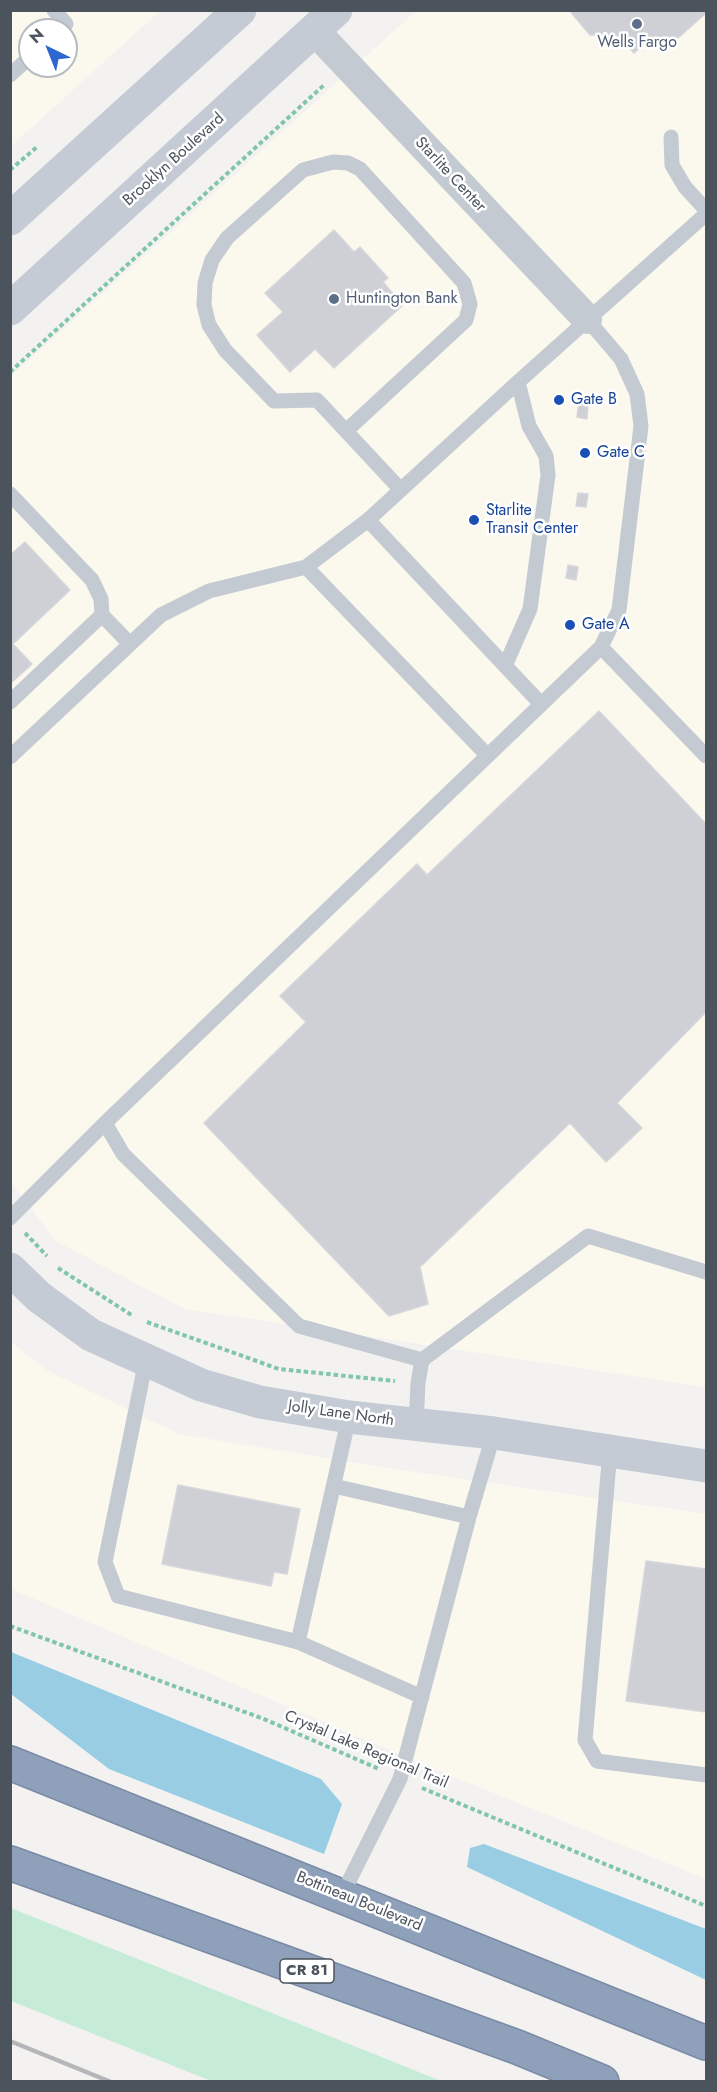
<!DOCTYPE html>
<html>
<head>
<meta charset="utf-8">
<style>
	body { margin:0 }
	#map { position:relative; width:717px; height:2092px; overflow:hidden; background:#f3f2f1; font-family:Jost,sans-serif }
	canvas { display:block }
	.frame { position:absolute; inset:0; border:12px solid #4b535d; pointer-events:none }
	.north { position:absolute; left:18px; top:18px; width:60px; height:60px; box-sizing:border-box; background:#fff; border:2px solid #b7babe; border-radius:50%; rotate:317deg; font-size:16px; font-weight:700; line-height:24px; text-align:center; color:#4b535d }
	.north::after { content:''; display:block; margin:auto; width:21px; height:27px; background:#2e67d0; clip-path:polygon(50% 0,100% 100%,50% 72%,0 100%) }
</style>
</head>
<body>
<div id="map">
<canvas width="717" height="2092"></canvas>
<div class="frame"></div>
<div class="north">N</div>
</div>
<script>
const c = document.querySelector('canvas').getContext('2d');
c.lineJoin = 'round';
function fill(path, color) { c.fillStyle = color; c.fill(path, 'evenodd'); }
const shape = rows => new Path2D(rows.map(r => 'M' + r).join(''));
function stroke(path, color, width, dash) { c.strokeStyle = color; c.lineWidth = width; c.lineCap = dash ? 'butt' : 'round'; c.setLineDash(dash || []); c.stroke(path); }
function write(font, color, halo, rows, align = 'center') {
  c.font = font + ' Jost,sans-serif'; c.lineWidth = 5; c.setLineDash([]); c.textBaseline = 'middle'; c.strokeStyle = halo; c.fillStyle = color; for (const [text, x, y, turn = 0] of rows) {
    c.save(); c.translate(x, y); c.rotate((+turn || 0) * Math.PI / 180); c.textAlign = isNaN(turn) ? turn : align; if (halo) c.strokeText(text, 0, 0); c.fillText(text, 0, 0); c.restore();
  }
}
fill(shape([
	[11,11,160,11,11,146],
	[30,30,66,30,66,66,30,66],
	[416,11,706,11,706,1387,185,1309,56,1241,11,1182,10,377],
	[10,1341,46,1370,179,1434,374,1466,706,1514,706,1879,432,1768,11,1589]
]), '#fbf8ee');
fill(shape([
	[11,1908,441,2081,211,2081,11,2001]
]), '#c6ebd7');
fill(shape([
	[11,1652,321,1779,342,1804,324,1854,109,1769,11,1694],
	[484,1844,706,1929,706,1980,467,1867,470,1848]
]), '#98cde3');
const building = shape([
	[569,10,706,10,706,13,678,38,651,38,634,53,618,36,590,35,569,10],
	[334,230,354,252,360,247,388,278,383,282,403,305,334,368,315,349,290,372,257,335,283,312,265,293,334,230],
	[579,401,588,402,587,419,577,417,579,401],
	[578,493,588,494,586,507,576,506,578,493],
	[25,542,70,590,13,644,32,664,10,684,10,555,25,542],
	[568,565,578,567,576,580,566,578,568,565],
	[599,711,706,824,706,1012,617,1103,642,1128,606,1162,570,1123,420,1267,428,1304,389,1316,204,1123,306,1022,280,996,417,864,427,875,599,711],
	[178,1485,300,1509,287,1574,274,1572,271,1586,162,1564,178,1485],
	[646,1561,706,1569,706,1712,626,1701,646,1561]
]);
fill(building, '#cfd0d5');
stroke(building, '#d6d7dc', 1.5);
const highway = shape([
	[10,1763,706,2043],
	[10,1863,517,2047,602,2082]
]);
stroke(highway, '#7a8ba5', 36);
stroke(shape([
	[10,170,37,147],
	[10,372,324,85],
	[25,1233,47,1256],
	[58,1268,133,1316],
	[147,1322,279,1369,395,1381],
	[10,1626,264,1719,379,1769],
	[422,1788,706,1906]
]), '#81c5aa', 4, [4.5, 3]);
stroke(shape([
	[54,10,66,24,60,30],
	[10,75,30,57],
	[671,137,672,165,685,187,706,210],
	[346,431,466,320,470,304,464,283,360,169,348,163,333,162,303,170,227,238,212,260,205,283,204,305,209,325,225,350,274,401,317,400,401,490],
	[10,494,92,580,101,599,102,615],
	[368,520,541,704],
	[306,567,487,755],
	[601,647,706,756],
	[505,666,530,609,548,475,546,456,529,426,518,382],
	[10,702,102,615,130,644],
	[10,757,161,615,209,591,306,567,368,520,518,382,706,214],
	[105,1123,123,1154,299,1326,422,1360,588,1236,706,1272],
	[10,1218,105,1123,601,647,619,610,641,426,637,394,621,359,587,319],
	[146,1360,105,1562,118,1596,298,1642,422,1697],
	[416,1425,418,1383,422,1360],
	[610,1451,585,1740,597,1761,706,1775],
	[334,1486,469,1517,400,1779,342,1895],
	[469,1517,494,1433],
	[298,1642,349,1417]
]), '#c4cad1', 15);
stroke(shape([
	[314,30,587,319]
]), '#c4cad1', 30);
stroke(shape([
	[10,219,240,10],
	[10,309,336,10],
	[10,1269,39,1297,91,1335,201,1385,260,1402,349,1417,494,1433,706,1466]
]), '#c4cbd5', 33);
stroke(highway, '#8fa0ba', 33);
stroke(shape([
	[10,2041,111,2082]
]), '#b4b6ba', 4.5);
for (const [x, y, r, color] of [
	[637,24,6,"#5c6f8a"],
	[334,299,6,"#5c6f8a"],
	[559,400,6,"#1a4fb4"],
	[585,453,6,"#1a4fb4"],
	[474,520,6,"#1a4fb4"],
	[570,625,6,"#1a4fb4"]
]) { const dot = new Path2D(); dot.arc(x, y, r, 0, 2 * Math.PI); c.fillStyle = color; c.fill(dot); stroke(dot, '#fff', 2); }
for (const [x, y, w] of [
	[307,1971,54]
]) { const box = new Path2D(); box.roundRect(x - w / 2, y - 12, w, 24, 4.5); c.fillStyle = '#fff'; c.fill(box); stroke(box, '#4b535d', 1.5); }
write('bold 15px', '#4b535d', null, [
	["CR 81",307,1971]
]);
write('16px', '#4e5e75', '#fff', [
	["Wells Fargo",637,43],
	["Huntington Bank",346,299,"left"]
]);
write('16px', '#4b535d', '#fff', [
	["Brooklyn Boulevard",174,160,-42],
	["Starlite Center",450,175,47],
	["Jolly Lane North",341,1414,8],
	["Crystal Lake Regional Trail",366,1750,23],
	["Bottineau Boulevard",359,1902,22]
]);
write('16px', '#164399', '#fff', [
	["Gate B",571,400],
	["Gate C",597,453],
	["Starlite",486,511],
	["Transit Center",486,529],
	["Gate A",582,625]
], 'left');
</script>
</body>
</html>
